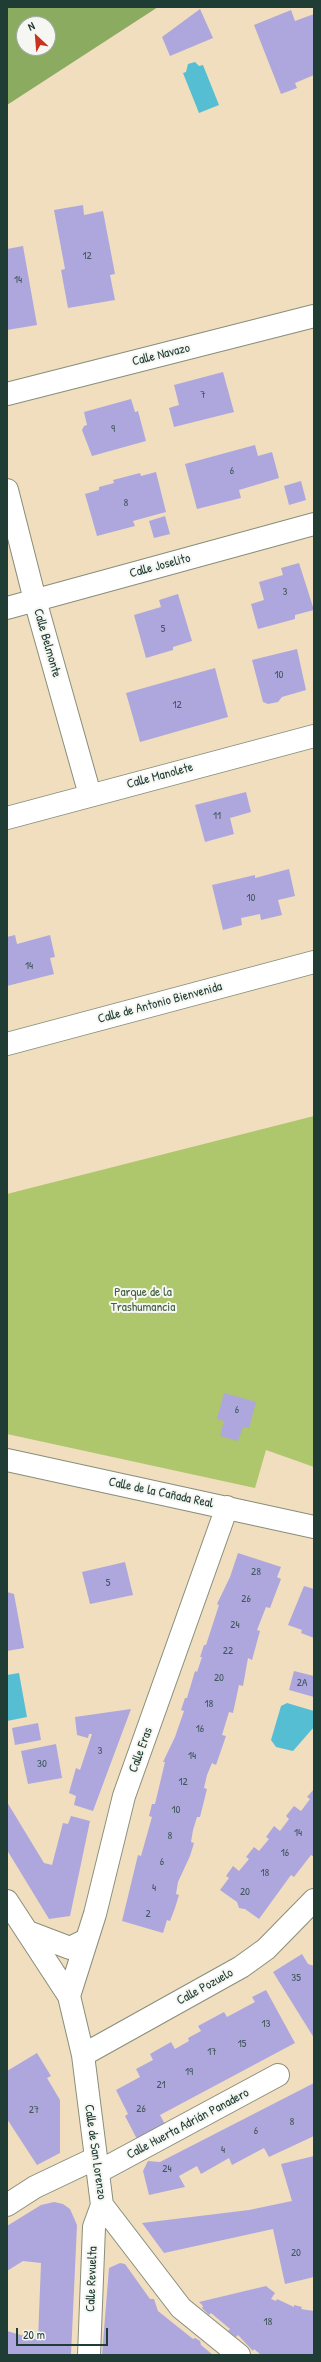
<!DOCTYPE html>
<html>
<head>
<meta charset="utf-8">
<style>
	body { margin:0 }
	#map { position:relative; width:321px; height:2362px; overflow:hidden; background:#f0debf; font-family:"Patrick Hand",sans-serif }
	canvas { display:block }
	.frame { position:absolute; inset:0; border:8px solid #1f3d34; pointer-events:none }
	.north { position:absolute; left:16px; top:16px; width:40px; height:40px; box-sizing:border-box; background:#f6f6f2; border:1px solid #a0aca6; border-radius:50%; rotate:334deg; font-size:11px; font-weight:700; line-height:16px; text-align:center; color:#1f3d34 }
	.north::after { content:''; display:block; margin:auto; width:14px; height:18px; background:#c8321e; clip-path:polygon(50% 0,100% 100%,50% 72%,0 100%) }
	.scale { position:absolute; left:16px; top:2328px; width:92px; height:18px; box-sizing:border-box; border:2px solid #1f3d34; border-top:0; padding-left:5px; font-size:12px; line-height:14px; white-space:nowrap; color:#1f3d34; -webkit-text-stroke:3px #f6f6f2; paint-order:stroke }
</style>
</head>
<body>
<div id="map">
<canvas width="321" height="2362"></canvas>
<div class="frame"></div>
<div class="north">N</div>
<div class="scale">20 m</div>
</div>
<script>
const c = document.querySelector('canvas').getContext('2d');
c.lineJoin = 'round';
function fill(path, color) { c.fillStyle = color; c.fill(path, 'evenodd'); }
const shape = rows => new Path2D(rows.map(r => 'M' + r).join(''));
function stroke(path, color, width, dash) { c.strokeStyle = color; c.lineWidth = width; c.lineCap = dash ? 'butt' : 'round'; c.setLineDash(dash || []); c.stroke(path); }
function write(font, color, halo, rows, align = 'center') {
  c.font = font + ' "Patrick Hand",sans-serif'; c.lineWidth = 4; c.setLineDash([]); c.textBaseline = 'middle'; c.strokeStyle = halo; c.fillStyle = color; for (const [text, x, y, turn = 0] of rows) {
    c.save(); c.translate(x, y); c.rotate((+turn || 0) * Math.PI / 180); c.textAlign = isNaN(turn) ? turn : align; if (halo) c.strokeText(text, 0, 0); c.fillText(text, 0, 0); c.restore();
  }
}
fill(shape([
	[314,1116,314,1467,266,1450,255,1488,7,1434,7,1194]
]), '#aec66c');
fill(shape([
	[7,7,158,7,7,105],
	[24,24,48,24,48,48,24,48]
]), '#8aab60');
fill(shape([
	[195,62,199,66,203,65,219,105,199,113,183,73,186,72,188,64],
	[19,1673,27,1717,7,1721,7,1675],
	[287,1703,314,1711,314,1727,293,1751,276,1747,271,1740,281,1706]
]), '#56bed3');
fill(shape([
	[200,9,213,38,170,56,162,37],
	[291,10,295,21,314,14,314,75,295,83,297,88,281,94,254,25],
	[83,205,84,215,103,211,115,274,110,275,115,300,68,308,61,270,65,269,54,210],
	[23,246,37,325,7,330,7,249],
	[223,372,234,412,174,427,169,408,179,405,174,385],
	[131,399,135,412,138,411,146,441,92,456,82,430,84,426,87,425,84,412],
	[255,445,258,456,272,452,279,478,239,490,241,498,197,509,185,464],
	[156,472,166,512,133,521,135,526,97,536,85,494,99,490,99,487,114,483,113,480,140,473,141,476],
	[301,481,306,500,289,505,284,486],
	[165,516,170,534,154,538,149,521],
	[299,563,314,610,295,615,295,619,258,629,251,604,264,600,259,582,283,575,281,568],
	[178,594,192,641,173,647,173,650,146,658,134,615,161,607,159,600],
	[297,649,306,690,282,697,278,702,268,704,263,702,252,660],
	[215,668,228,717,140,742,126,693],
	[246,792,251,812,230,818,234,834,205,842,195,805],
	[289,869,295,896,278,900,282,915,261,920,260,914,241,918,242,925,223,930,212,885,255,875,255,878],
	[15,935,17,944,50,935,55,957,50,958,54,974,7,986,7,937],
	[224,1393,256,1402,249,1428,243,1427,238,1441,220,1436,224,1421,217,1419],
	[238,1553,281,1567,277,1577,281,1579,270,1608,266,1607,257,1630,260,1631,252,1660,248,1658,243,1686,239,1685,233,1713,229,1712,222,1735,226,1736,216,1765,212,1763,207,1775,204,1788,207,1789,200,1817,197,1817,193,1830,191,1842,194,1843,190,1856,178,1882,176,1894,179,1895,175,1908,170,1921,167,1920,163,1933,122,1921,138,1855,141,1856,152,1817,149,1816,152,1804,155,1804,165,1762,163,1762,175,1737,184,1711,181,1710,185,1698,187,1698,195,1671,197,1672,202,1657,200,1657,204,1645,206,1645,219,1605,217,1604,230,1577],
	[125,1562,133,1595,90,1604,82,1572],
	[304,1586,314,1589,314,1638,301,1633,302,1630,288,1625],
	[7,1592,14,1594,24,1648,7,1651],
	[294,1671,314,1676,314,1697,289,1690],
	[131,1709,93,1811,74,1805,76,1796,69,1793,70,1789,76,1768,80,1770,92,1734,89,1734,88,1738,77,1735,75,1717],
	[38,1723,41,1740,15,1745,12,1728],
	[56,1744,62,1778,28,1784,21,1751],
	[314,1789,314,1857,311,1855,294,1877,291,1875,259,1919,245,1909,239,1908,237,1902,220,1890,229,1878,226,1876,233,1866,239,1871,249,1859,246,1857,254,1847,259,1851,269,1839,266,1837,274,1826,280,1831,289,1819,286,1816,294,1806,301,1811,310,1799,307,1797],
	[7,1802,44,1863,52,1865,63,1823,68,1824,71,1816,90,1821,70,1916,49,1919,7,1850],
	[302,1954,308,1964,314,1966,314,2038,273,1972],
	[266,1990,295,2043,160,2115,166,2126,138,2141,125,2116,128,2114,116,2090,140,2077,136,2069,153,2060,150,2054,171,2042,175,2049,189,2041,188,2038,201,2031,198,2026,224,2012,227,2017,255,2002,252,1997],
	[37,2053,51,2076,47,2078,60,2100,60,2153,37,2165,7,2119,7,2071],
	[314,2083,314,2136,269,2157,264,2148,232,2165,229,2158,201,2174,197,2166,179,2176,185,2187,149,2195,143,2171,148,2161,160,2162],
	[314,2156,314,2277,285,2284,273,2229,164,2253,142,2223,249,2210,292,2201,281,2164],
	[54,2202,63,2204,70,2209,77,2225,71,2355,7,2355,7,2331,38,2340,41,2263,23,2261,7,2271,7,2226,41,2205],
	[120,2263,125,2264,150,2299,154,2299,158,2311,193,2339,195,2338,200,2341,201,2345,213,2355,102,2355,109,2268],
	[266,2286,275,2293,271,2299,276,2301,277,2299,294,2307,294,2305,302,2307,301,2309,314,2311,314,2355,261,2355,254,2349,253,2351,238,2335,236,2337,228,2331,230,2329,211,2313,209,2315,202,2308,203,2306,199,2302]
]), '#aea7dd');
const minor = shape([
	[7,394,314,316],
	[7,490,35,600,90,795],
	[7,608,314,524],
	[7,818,314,736],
	[7,1044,314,962],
	[7,1460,314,1527],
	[7,1901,69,1996,83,2055,102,2205,181,2308,239,2355],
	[28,1932,70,1948,86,1940],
	[69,1996,95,1914,124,1796,227,1507],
	[83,2055,241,1967,266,1949,314,1900],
	[98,2172,278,2075],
	[7,2205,35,2187,96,2158],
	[89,2355,94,2227,102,2205]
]);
stroke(minor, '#888e7a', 24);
stroke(minor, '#fff', 22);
write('11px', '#43585e', null, [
	["12",87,256],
	["14",18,280],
	["7",203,395],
	["9",113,429],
	["6",232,471],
	["8",126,503],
	["3",285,592],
	["5",163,629],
	["10",279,675],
	["12",177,705],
	["11",217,816],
	["10",251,898],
	["14",29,966],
	["6",237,1410],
	["28",256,1572],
	["5",108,1583],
	["26",246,1599],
	["24",235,1625],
	["22",228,1651],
	["20",219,1678],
	["2A",302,1683],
	["18",209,1704],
	["16",200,1729],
	["3",100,1751],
	["14",192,1756],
	["30",42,1764],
	["12",183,1782],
	["10",176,1810],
	["14",298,1833],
	["8",170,1836],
	["16",285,1853],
	["6",162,1862],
	["18",265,1873],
	["4",154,1888],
	["20",245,1892],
	["2",148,1914],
	["35",296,1978],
	["13",266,2024],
	["15",242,2044],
	["17",212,2052],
	["19",189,2072],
	["21",161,2085],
	["26",141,2109],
	["27",34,2110],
	["8",292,2122],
	["6",256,2131],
	["4",223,2150],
	["24",167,2169],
	["20",296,2253],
	["18",268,2322]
]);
write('13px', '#1f3d34', '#f6f6f2', [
	["Calle Navazo",161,355,-14],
	["Calle Joselito",160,566,-15],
	["Calle Belmonte",47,643,74],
	["Calle Manolete",160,776,-15],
	["Calle de Antonio Bienvenida",160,1003,-15],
	["Calle de la Cañada Real",161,1493,12],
	["Calle Eras",141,1750,-70],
	["Calle Pozuelo",205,1987,-29],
	["Calle Huerta Adrián Panadero",188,2124,-28],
	["Calle de San Lorenzo",95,2152,82],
	["Calle Revuelta",92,2279,-88]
]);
write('13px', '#435f42', '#f6f6f2', [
	["Parque de la",143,1293],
	["Trashumancia",143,1308]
]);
</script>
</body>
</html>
